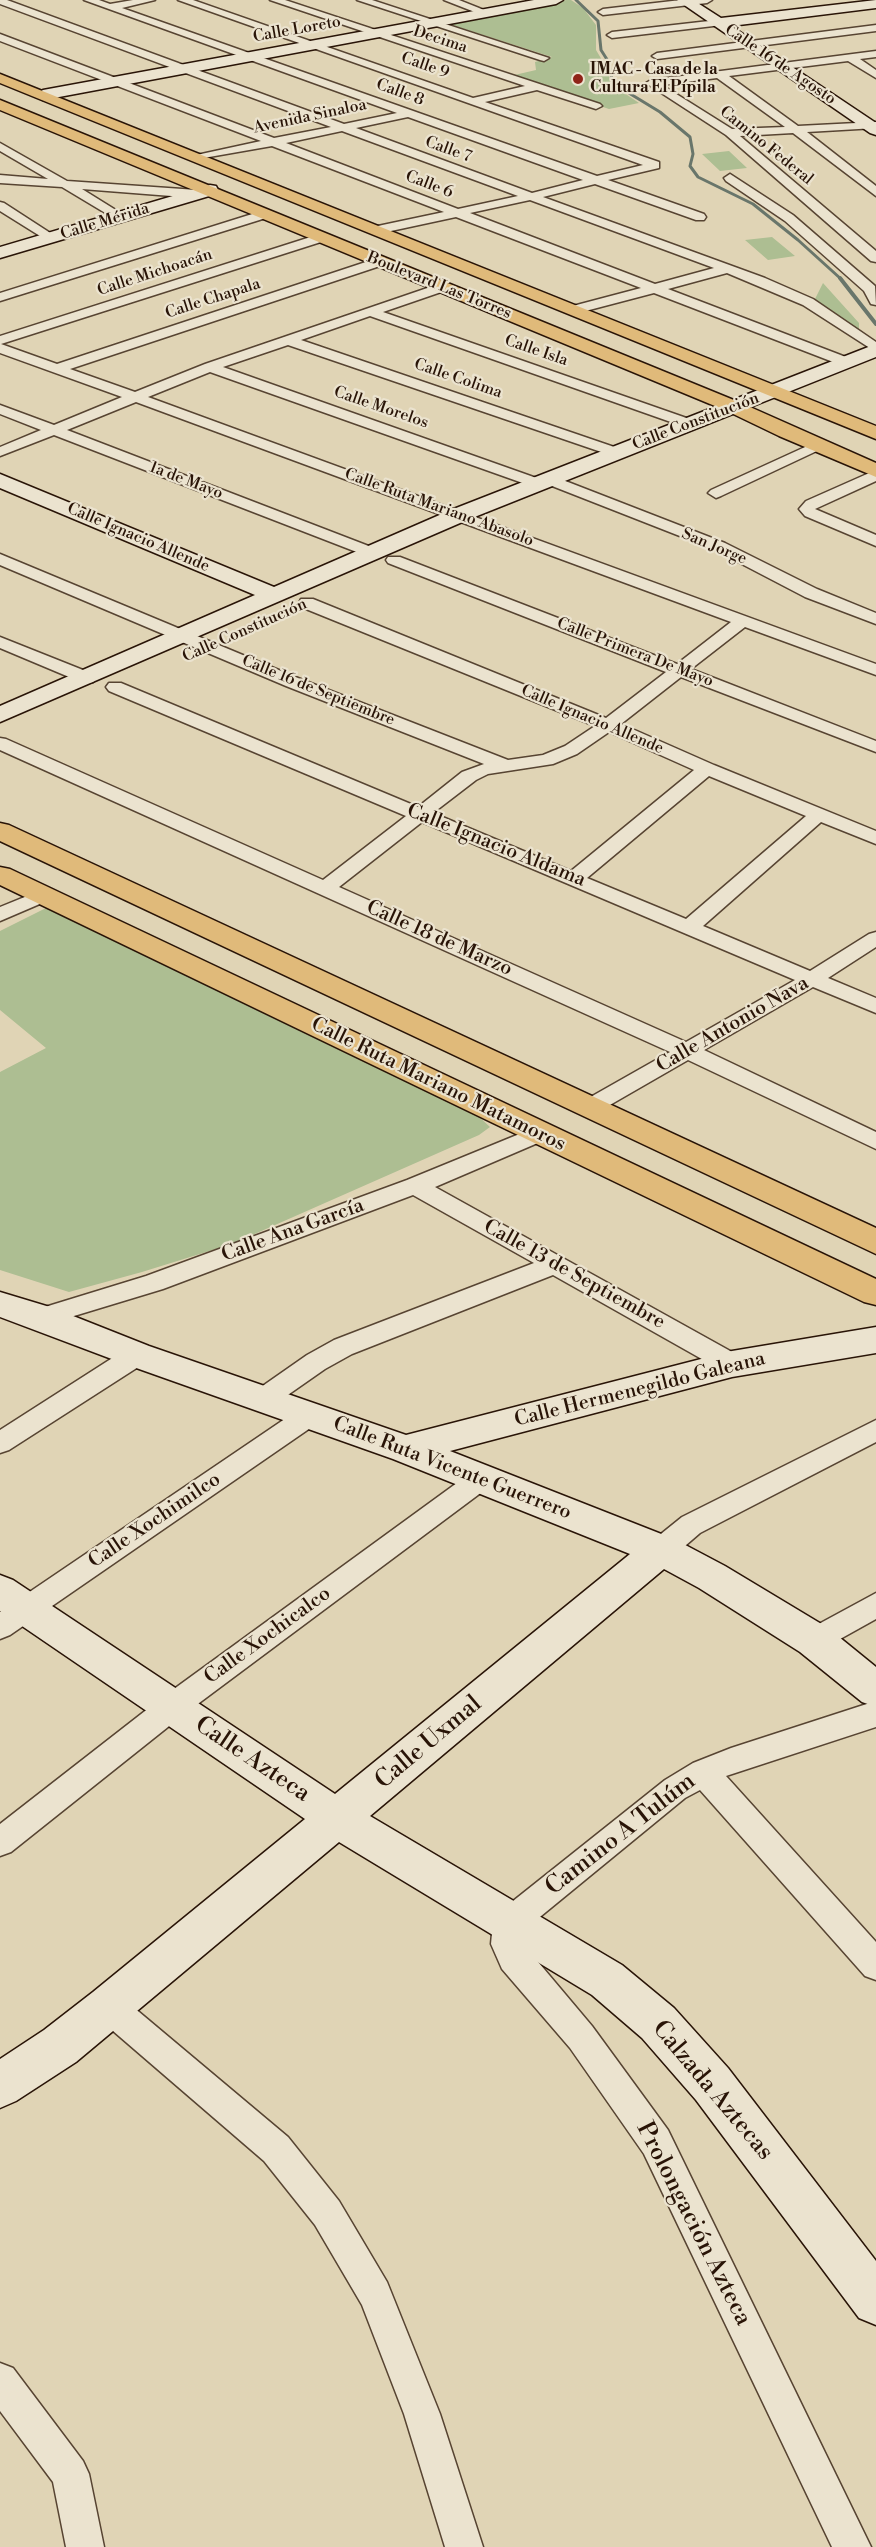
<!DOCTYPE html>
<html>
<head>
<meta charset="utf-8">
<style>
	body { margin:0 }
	canvas { display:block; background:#e0d4b5 }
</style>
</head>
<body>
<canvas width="876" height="2547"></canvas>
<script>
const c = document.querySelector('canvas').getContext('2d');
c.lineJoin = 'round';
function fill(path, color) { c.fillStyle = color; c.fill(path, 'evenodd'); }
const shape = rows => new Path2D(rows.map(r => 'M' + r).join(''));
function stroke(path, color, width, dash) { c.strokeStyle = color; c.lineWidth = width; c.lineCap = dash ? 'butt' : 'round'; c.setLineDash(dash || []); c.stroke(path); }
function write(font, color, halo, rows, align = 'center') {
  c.font = font + ' "Libre Bodoni",serif'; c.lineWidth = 4.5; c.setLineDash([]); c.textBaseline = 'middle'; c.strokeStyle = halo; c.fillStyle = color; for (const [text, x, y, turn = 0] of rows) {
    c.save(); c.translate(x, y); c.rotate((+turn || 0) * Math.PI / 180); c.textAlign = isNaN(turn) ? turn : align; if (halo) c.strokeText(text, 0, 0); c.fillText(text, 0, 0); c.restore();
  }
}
fill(shape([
	[566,0,571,0,583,8,596,25,596,50,608,70,610,81,614,86,639,103,609,109,510,76,536,70,535,62,552,57,449,24,552,5],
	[729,151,747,168,720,171,702,154],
	[772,237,795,256,768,260,745,240],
	[823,283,859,323,859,332,814,301],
	[46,908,476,1114,490,1127,479,1135,232,1244,142,1272,69,1292,0,1270,0,1072,46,1048,0,1010,0,931]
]), '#adbe92');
stroke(shape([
	[576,0,598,21,601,50,608,61,612,79,619,87,660,112,690,137,693,154,690,166,698,177,753,204,798,240,841,279]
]), '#69766b', 3);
stroke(shape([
	[840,278,876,324]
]), '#69766b', 4);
const street = shape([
	[0,0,7,0,344,124,397,113,84,0,99,0,110,4,133,0,155,0,122,8,597,176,643,165,178,0,193,0,473,98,525,86,270,0,285,0,600,104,602,106,596,109,537,90,485,102,659,162,659,168,608,180,704,214,706,217,704,220,696,220,595,184,543,197,765,278,813,299,876,342,876,352,803,305,727,273,668,289,851,359,853,362,851,365,841,365,654,293,574,314,569,313,567,310,569,307,641,288,456,217,377,234,373,233,371,230,373,227,444,212,272,146,192,160,192,156,261,141,0,41,0,34,274,138,331,127,0,4,0,0],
	[408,117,583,180,532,193,356,128,408,117],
	[342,131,518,196,458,209,286,143,342,131],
	[530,200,714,268,655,284,470,213,530,200],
	[357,0,372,0,549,58,544,61,540,60,357,0],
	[444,0,459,0,494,14,485,16,444,0],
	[681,0,712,0,707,3,603,15,598,12,603,9,681,0],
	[718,20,723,23,722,25,612,38,607,35,612,32,718,20],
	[876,25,876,31,657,59,652,56,657,53,876,25],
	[876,51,876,57,860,59,876,70,876,78,848,61,729,76,798,126,876,122,876,128,807,132,876,186,876,196,793,133,740,136,876,251,876,262,871,261,726,135,646,83,651,80,876,51],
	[717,78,785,127,732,129,662,85,717,78],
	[0,143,67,181,197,190,203,194,197,198,82,189,127,217,125,220,117,220,62,187,0,183,0,175,48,179,0,151,0,143],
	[730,174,793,215,875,286,876,305,871,304,864,291,785,221,726,181,724,178,730,174],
	[0,202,4,203,58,238,56,241,48,241,0,211,0,202],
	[265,210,271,214,269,217,0,301,0,293,265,210],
	[320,234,326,238,324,241,1,344,57,364,378,258,384,262,383,265,70,369,135,392,205,364,442,283,447,284,449,287,447,290,383,312,695,421,697,424,695,427,685,427,370,316,301,340,623,450,625,453,623,456,613,456,288,345,223,367,542,480,545,477,555,477,725,543,817,589,876,613,876,624,805,597,713,549,547,484,539,489,534,487,210,372,148,397,876,664,876,675,745,627,691,669,876,741,876,752,681,677,621,724,714,765,876,831,876,844,821,822,703,926,810,971,869,934,876,932,876,947,828,978,876,998,876,1013,813,987,704,1050,876,1132,876,1149,688,1060,596,1113,588,1115,580,1113,577,1108,580,1103,670,1052,0,750,0,738,6,739,323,880,406,816,109,691,106,687,109,683,121,683,418,807,462,772,484,764,286,686,0,565,0,554,298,678,508,760,543,755,565,746,595,726,301,607,299,603,301,599,313,599,606,718,666,672,388,563,386,560,388,557,400,557,677,664,731,622,136,402,67,430,379,550,381,553,379,556,367,556,54,435,0,456,0,447,41,430,0,414,0,405,54,425,122,397,0,353,0,336,320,234],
	[609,732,694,770,571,871,433,813,476,780,488,774,553,764,577,754,609,732],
	[709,776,806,816,686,919,587,878,709,776],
	[422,822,795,980,686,1042,339,887,422,822],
	[816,442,821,443,823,446,821,449,721,496,716,498,708,493,711,490,816,442],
	[876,470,876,481,815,509,876,535,876,546,805,516,799,509,806,501,876,470],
	[0,637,93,674,96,678,93,682,87,683,81,682,0,648,0,637],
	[42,890,49,892,52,896,49,900,0,921,0,907,42,890],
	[539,1126,547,1129,550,1134,547,1139,435,1187,741,1357,744,1364,741,1371,732,1374,723,1371,553,1275,352,1354,325,1369,272,1406,263,1409,254,1406,250,1399,254,1392,307,1355,334,1340,534,1263,413,1195,163,1289,41,1326,32,1323,29,1317,32,1311,146,1276,407,1180,539,1126],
	[137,1346,146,1348,149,1355,146,1362,9,1450,0,1453,0,1430,128,1348,137,1346],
	[310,1405,319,1408,323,1415,319,1422,10,1635,0,1639,0,1612,301,1408,310,1405],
	[876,1420,876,1442,700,1533,671,1558,661,1561,651,1558,647,1550,651,1542,682,1517,876,1420],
	[481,1468,490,1472,494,1479,490,1486,183,1715,11,1852,0,1856,0,1824,163,1697,472,1472,481,1468],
	[876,1593,876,1619,824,1648,814,1652,804,1648,800,1640,804,1632,876,1593],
	[876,1701,876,1727,726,1776,876,1942,876,1980,865,1976,700,1790,685,1798,524,1930,523,1944,592,2026,668,2130,871,2547,832,2547,644,2154,570,2048,502,1969,491,1944,493,1923,498,1913,665,1780,693,1763,731,1748,876,1701],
	[109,1991,120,1996,288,2137,339,2201,387,2282,440,2414,483,2547,445,2547,404,2414,362,2305,315,2225,264,2161,98,2018,93,2007,98,1996,109,1991],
	[0,2363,13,2368,83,2461,89,2474,104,2547,66,2547,53,2482,0,2411,0,2363]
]);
const secondary = shape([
	[534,0,563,0,556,4,43,100,35,95,43,90,534,0],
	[677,0,693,0,721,18,876,0,876,8,731,26,876,123,876,135,870,133,677,0],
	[210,185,216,186,218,190,216,194,0,258,0,247,210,185],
	[876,344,876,357,467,520,0,722,0,706,255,595,0,488,0,474,274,587,451,510,876,344],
	[0,1292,53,1308,149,1346,406,1435,732,1351,876,1327,876,1353,732,1377,450,1451,674,1539,725,1566,828,1628,876,1667,876,1707,862,1702,800,1652,699,1588,664,1569,370,1816,622,1965,674,2008,728,2068,876,2261,876,2325,859,2318,696,2100,642,2038,592,1995,339,1842,76,2062,16,2101,0,2108,0,2059,44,2030,93,1992,305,1819,0,1611,0,1575,13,1580,335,1794,630,1554,393,1459,125,1364,0,1317,0,1292]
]);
const primary = shape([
	[0,74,876,426,876,439,0,83,0,74],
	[0,100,741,403,876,463,876,477,779,436,727,411,0,110,0,100],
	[0,823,9,825,876,1228,876,1254,0,841,0,823],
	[0,867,10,869,876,1279,876,1305,864,1302,0,885,0,867]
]);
stroke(street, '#574432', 3);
stroke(secondary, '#291407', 3);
stroke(primary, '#291407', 3);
fill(street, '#ebe3cf');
fill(secondary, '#ebe3cf');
fill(primary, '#e0ba7a');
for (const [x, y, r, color] of [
	[578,79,6,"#8f2418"]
]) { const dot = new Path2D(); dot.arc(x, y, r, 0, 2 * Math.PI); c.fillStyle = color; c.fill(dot); stroke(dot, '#ebe3cf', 2); }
write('16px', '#291407', '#ebe3cf', [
	["Calle Loreto",297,30,-10],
	["Decima",440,40,18],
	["Calle 16 de Agosto",780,65,34],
	["Calle 9",425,66,19],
	["Calle 8",400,93,20],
	["Avenida Sinaloa",310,117,-12],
	["Camino Federal",766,146,39],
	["Calle 7",448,150,20],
	["Calle 6",429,185,21],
	["Calle Mérida",105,222,-17],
	["Calle Michoacán",155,273,-18],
	["Boulevard Las Torres",439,286,22],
	["Calle Chapala",213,299,-18],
	["Calle Isla",536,351,19],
	["Calle Colima",458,379,19],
	["Calle Morelos",381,408,19],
	["Calle Constitución",696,422,-21],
	["1a de Mayo",186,481,21],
	["Calle Ruta Mariano Abasolo",439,508,20],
	["Calle Ignacio Allende",138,538,23],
	["San Jorge",714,547,23],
	["Calle Constitución",245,631,-24],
	["Calle Primera De Mayo",635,653,21],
	["Calle 16 de Septiembre",318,691,22],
	["Calle Ignacio Allende",592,720,23]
]);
write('bold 16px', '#291407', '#ebe3cf', [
	["IMAC - Casa de la",590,70],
	["Cultura El Pípila",590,88]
], 'left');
write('20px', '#291407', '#ebe3cf', [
	["Calle Ignacio Aldama",496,846,22],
	["Calle 18 de Marzo",439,939,24],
	["Calle Antonio Nava",733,1025,-30],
	["Calle Ruta Mariano Matamoros",438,1085,26],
	["Calle Ana García",293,1231,-20],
	["Calle 13 de Septiembre",574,1275,29],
	["Calle Hermenegildo Galeana",640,1390,-14],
	["Calle Ruta Vicente Guerrero",452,1469,21],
	["Calle Xochimilco",155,1521,-34],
	["Calle Xochicalco",268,1636,-36]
]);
write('24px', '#291407', '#ebe3cf', [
	["Calle Uxmal",429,1743,-40],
	["Calle Azteca",252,1760,34],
	["Camino A Tulúm",621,1835,-38],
	["Calzada Aztecas",712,2091,50],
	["Prolongación Azteca",693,2224,63]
]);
</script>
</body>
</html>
